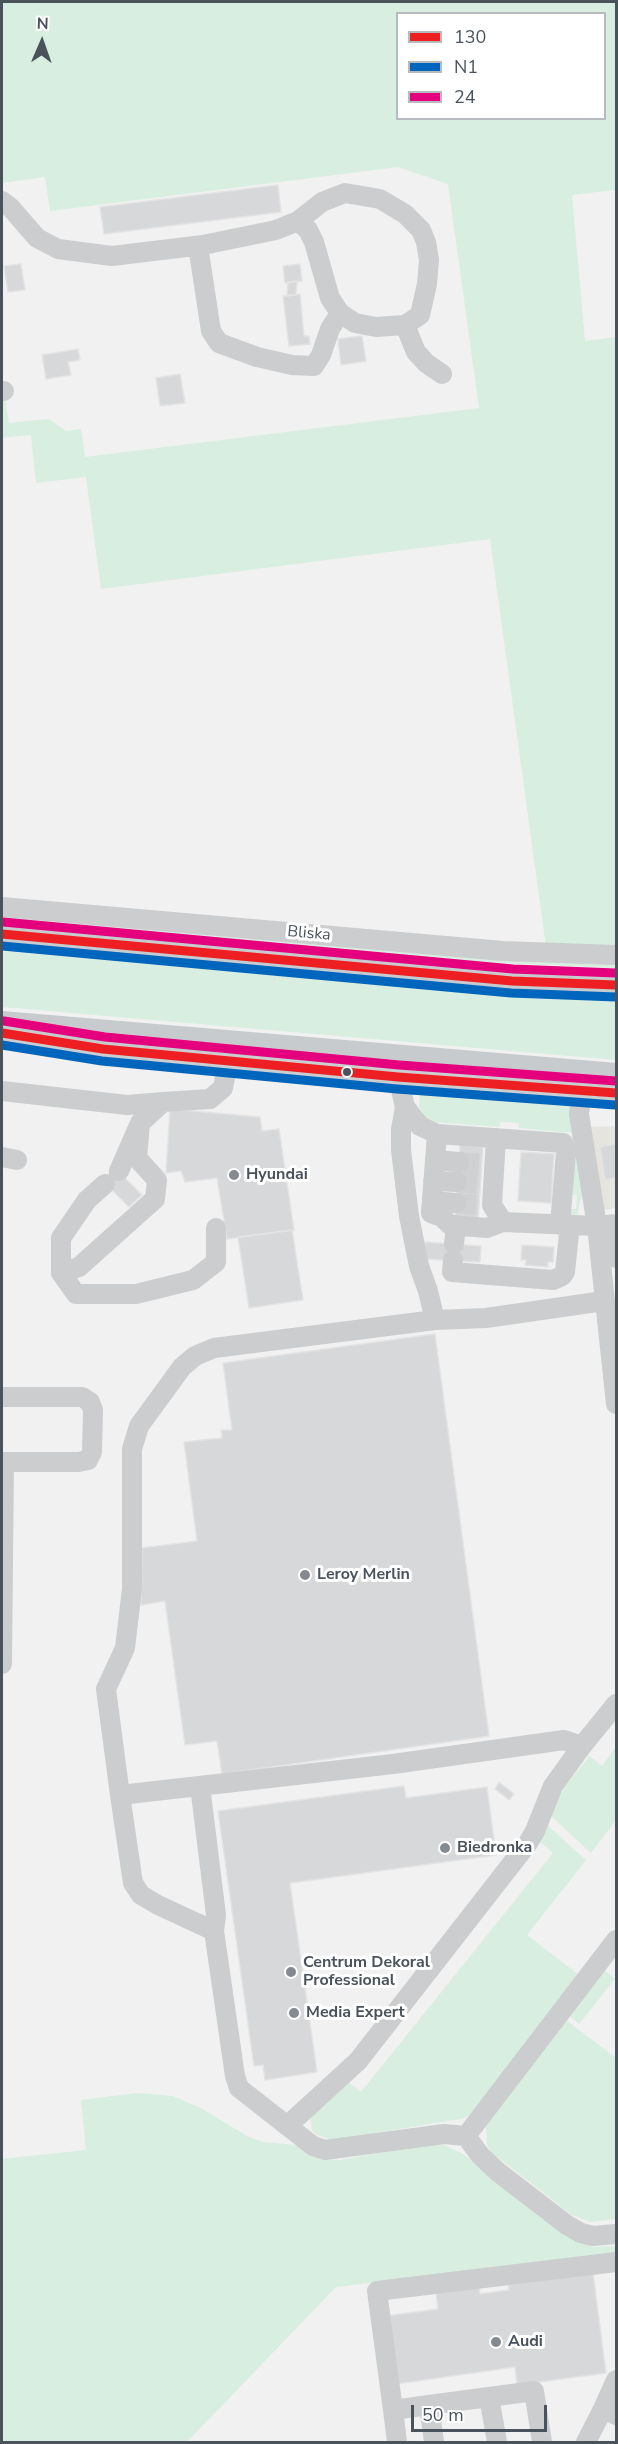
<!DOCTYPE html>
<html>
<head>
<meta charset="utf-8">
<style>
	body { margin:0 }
	#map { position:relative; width:618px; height:2444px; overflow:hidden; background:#f1f1f1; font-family:"Nunito Sans",sans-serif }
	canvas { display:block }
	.frame { position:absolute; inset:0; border:3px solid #4a535c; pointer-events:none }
	.legend { position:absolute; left:396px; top:12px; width:210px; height:108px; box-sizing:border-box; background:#fff; border:2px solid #b7babe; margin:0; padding:8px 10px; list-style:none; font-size:18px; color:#4a535c }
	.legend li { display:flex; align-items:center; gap:12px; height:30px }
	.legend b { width:30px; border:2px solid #b7babe }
	.north { position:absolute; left:12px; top:12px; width:60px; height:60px; -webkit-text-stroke:4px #fff; paint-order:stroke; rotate:2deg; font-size:16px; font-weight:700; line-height:24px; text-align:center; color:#4a535c }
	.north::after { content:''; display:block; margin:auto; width:21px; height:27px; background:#4a535c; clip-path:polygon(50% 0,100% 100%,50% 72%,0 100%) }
	.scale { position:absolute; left:411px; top:2405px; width:136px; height:27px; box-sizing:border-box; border:3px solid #4a535c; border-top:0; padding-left:8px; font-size:18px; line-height:21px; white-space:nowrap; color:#4a535c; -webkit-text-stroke:4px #fff; paint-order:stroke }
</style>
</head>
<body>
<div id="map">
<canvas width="618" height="2444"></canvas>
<div class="frame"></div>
<ul class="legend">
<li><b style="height:8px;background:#ee1f23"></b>130</li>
<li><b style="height:8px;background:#0065bd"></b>N1</li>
<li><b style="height:8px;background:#e5007d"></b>24</li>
</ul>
<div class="north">N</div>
<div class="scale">50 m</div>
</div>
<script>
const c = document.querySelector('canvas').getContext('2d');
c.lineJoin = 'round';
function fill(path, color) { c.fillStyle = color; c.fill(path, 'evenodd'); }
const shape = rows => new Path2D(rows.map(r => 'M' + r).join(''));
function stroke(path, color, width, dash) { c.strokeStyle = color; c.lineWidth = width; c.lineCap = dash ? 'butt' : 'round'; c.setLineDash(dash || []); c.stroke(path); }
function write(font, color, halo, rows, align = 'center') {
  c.font = font + ' "Nunito Sans",sans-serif'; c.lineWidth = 6; c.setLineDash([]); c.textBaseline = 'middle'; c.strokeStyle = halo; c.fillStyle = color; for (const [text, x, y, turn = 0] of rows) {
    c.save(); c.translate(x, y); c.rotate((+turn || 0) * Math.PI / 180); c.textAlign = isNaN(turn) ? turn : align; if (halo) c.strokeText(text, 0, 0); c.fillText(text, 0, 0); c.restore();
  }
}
fill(shape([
	[616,1126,616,1208,603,1210,587,1127]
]), '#e5e4df');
fill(shape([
	[2,2,616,2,616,190,572,195,585,341,616,337,616,947,546,947,490,539,101,589,86,477,36,483,31,435,2,438,2,398,5,397,9,423,49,419,66,431,81,429,85,457,479,408,448,184,398,167,50,211,45,177,2,183],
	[398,14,604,14,604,118,398,118],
	[2,914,616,962,616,968,475,962,2,918],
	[2,951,537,999,616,1000,616,1060,2,1007],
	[424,1090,573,1102,583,1190,577,1215,570,1215,567,1209,576,1209,577,1195,567,1194,572,1133,519,1128,519,1123,500,1122,500,1127,435,1122,425,1117,419,1106,420,1094],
	[616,1747,616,1820,591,1853,552,1817,552,1810,565,1786,590,1756,602,1766],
	[546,1824,586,1860,527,1935,579,1975,474,2111,465,2118,340,2139,330,2140,316,2134,312,2130,310,2116,348,2082,361,2092,553,1853,538,1840],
	[604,1970,615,1979,579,2024,569,2016],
	[566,2020,616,2058,616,2219,590,2222,572,2215,492,2153,487,2145,486,2126,490,2117],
	[137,2093,173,2096,201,2108,247,2136,263,2142,296,2145,312,2155,326,2159,340,2160,418,2146,444,2145,463,2154,569,2237,593,2247,616,2246,616,2253,336,2287,187,2442,2,2442,2,2159,86,2150,81,2100]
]), '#d8eee1');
const building = shape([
	[278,185,281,212,104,234,100,207,278,185],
	[21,264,25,290,8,292,4,266,21,264],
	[300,264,302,281,285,283,283,266,300,264],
	[297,281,296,295,287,296,288,282,297,281],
	[300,294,304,336,309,336,310,344,289,346,283,296,300,294],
	[362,336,366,361,341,365,338,339,362,336],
	[78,349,80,360,68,362,71,375,46,379,42,355,78,349],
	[180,374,185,403,160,406,156,378,180,374],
	[170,1109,260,1117,262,1131,279,1129,294,1230,227,1239,217,1178,185,1182,181,1171,166,1173,170,1109],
	[616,1144,616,1178,605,1180,600,1147,616,1144],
	[460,1145,483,1147,478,1219,455,1217,460,1145],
	[521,1152,554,1154,551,1203,518,1201,521,1152],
	[115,1168,142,1195,129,1207,102,1180,115,1168],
	[292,1230,303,1300,249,1308,238,1237,292,1230],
	[425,1242,481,1246,480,1262,424,1259,425,1242],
	[522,1245,554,1247,553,1262,548,1262,548,1267,525,1265,526,1260,521,1260,522,1245],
	[435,1334,489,1736,222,1774,217,1741,185,1745,165,1601,141,1605,142,1548,197,1541,184,1442,222,1438,221,1430,232,1430,223,1363,435,1334],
	[499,1782,514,1794,509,1800,495,1789,499,1782],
	[404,1786,406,1798,487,1787,496,1855,290,1883,317,2072,265,2080,263,2065,254,2066,218,1811,404,1786],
	[593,2273,606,2373,517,2385,515,2367,396,2384,386,2316,438,2309,436,2293,479,2287,480,2294,509,2290,508,2285,593,2273]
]);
fill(building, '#d7d8da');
stroke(building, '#e3e3e4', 1.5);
stroke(shape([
	[459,1162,482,1164],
	[457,1182,481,1184],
	[456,1203,479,1205]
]), '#d0d1d3', 20, [20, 10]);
stroke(shape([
	[2,201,11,208,37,238,58,249,112,256,203,245,276,230,298,221,322,202,345,193,380,199,405,214,421,230,426,242,429,260,427,284,420,315,405,325,376,327,355,323,340,313,330,298,314,242,308,230,298,221],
	[198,246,211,331,219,343,257,357,292,365,314,366,321,355,330,329,340,313],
	[405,325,416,352,426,363,442,374],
	[2,391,4,391],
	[2,907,503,951,616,955],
	[2,1033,103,1049,228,1061,398,1077,616,1093],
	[398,1077,405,1107,401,1129,401,1150,409,1216,419,1266,428,1291,435,1320],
	[2,1091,127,1105,163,1102],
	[582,1091,579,1114,597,1226,616,1404],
	[405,1107,420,1126,437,1134,431,1213,442,1217,450,1225,487,1228,503,1222,597,1226,616,1224],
	[437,1134,563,1143,566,1152,560,1225],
	[496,1138,492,1205,503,1222],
	[2,1157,17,1160],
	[435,1160,459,1162],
	[119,1171,140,1123,163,1102,210,1099,223,1088,228,1061],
	[433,1181,457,1182],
	[105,1184,87,1200,61,1238,61,1273,76,1294,136,1294,193,1280,216,1262,216,1228],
	[432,1201,456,1203],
	[616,1227,614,1233,616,1258],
	[454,1244,456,1225],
	[453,1260,452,1272,553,1280,562,1276,565,1272,570,1225],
	[61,1273,79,1267,155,1199,157,1180,137,1158,140,1123],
	[2,1397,82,1397,90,1402,93,1410,92,1452,88,1460,78,1462,2,1462],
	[2,1664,4,1462],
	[200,1786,216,1915,214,1931,235,2076,239,2088,313,2146,325,2150,444,2134,466,2136],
	[120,1795,106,1689,125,1648,132,1589,132,1449,139,1426,182,1367,195,1356,214,1348,435,1320,486,1318,604,1301],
	[214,1931,158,1905,141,1895,133,1883,120,1795,393,1764,564,1740,582,1746,616,1704],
	[616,1940,466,2136,480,2155,498,2172,567,2225,581,2233,593,2236,616,2234],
	[287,2126,358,2061,528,1843,535,1831,553,1786,582,1746],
	[489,2397,534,2391,542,2442],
	[429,2405,489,2397,497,2442],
	[603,2409,616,2380],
	[393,2410,377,2291,616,2262],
	[397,2442,393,2410,429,2405,434,2442],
	[586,2442,603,2409,616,2415]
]), '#cbcdcf', 20);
stroke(shape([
	[2,934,512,981,616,985],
	[2,1023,616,1075]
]), '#c8cbcd', 24);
stroke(shape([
	[2,934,512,981,616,985],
	[2,1033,103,1049,398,1077,616,1093]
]), '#ee1f23', 9);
stroke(shape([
	[2,946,511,993,616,997],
	[2,1045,102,1061,397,1089,615,1105]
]), '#0065bd', 9);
stroke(shape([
	[3,922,513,969,616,973],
	[4,1021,105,1037,399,1065,616,1081]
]), '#e5007d', 9);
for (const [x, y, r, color] of [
	[347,1072,5,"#4a535c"],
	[234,1175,6,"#848a90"],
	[305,1575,6,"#848a90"],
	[445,1848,6,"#848a90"],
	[291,1972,6,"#848a90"],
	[294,2013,6,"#848a90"],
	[496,2342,6,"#848a90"]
]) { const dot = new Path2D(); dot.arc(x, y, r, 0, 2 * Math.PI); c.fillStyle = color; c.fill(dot); stroke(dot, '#fff', 2); }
write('16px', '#4a535c', '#fff', [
	["Bliska",309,934,5]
]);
write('bold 16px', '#4a535c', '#fff', [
	["Hyundai",246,1175],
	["Leroy Merlin",317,1575],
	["Biedronka",457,1848],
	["Centrum Dekoral",303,1963],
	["Professional",303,1981],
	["Media Expert",306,2013],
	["Audi",508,2342]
], 'left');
</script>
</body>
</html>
